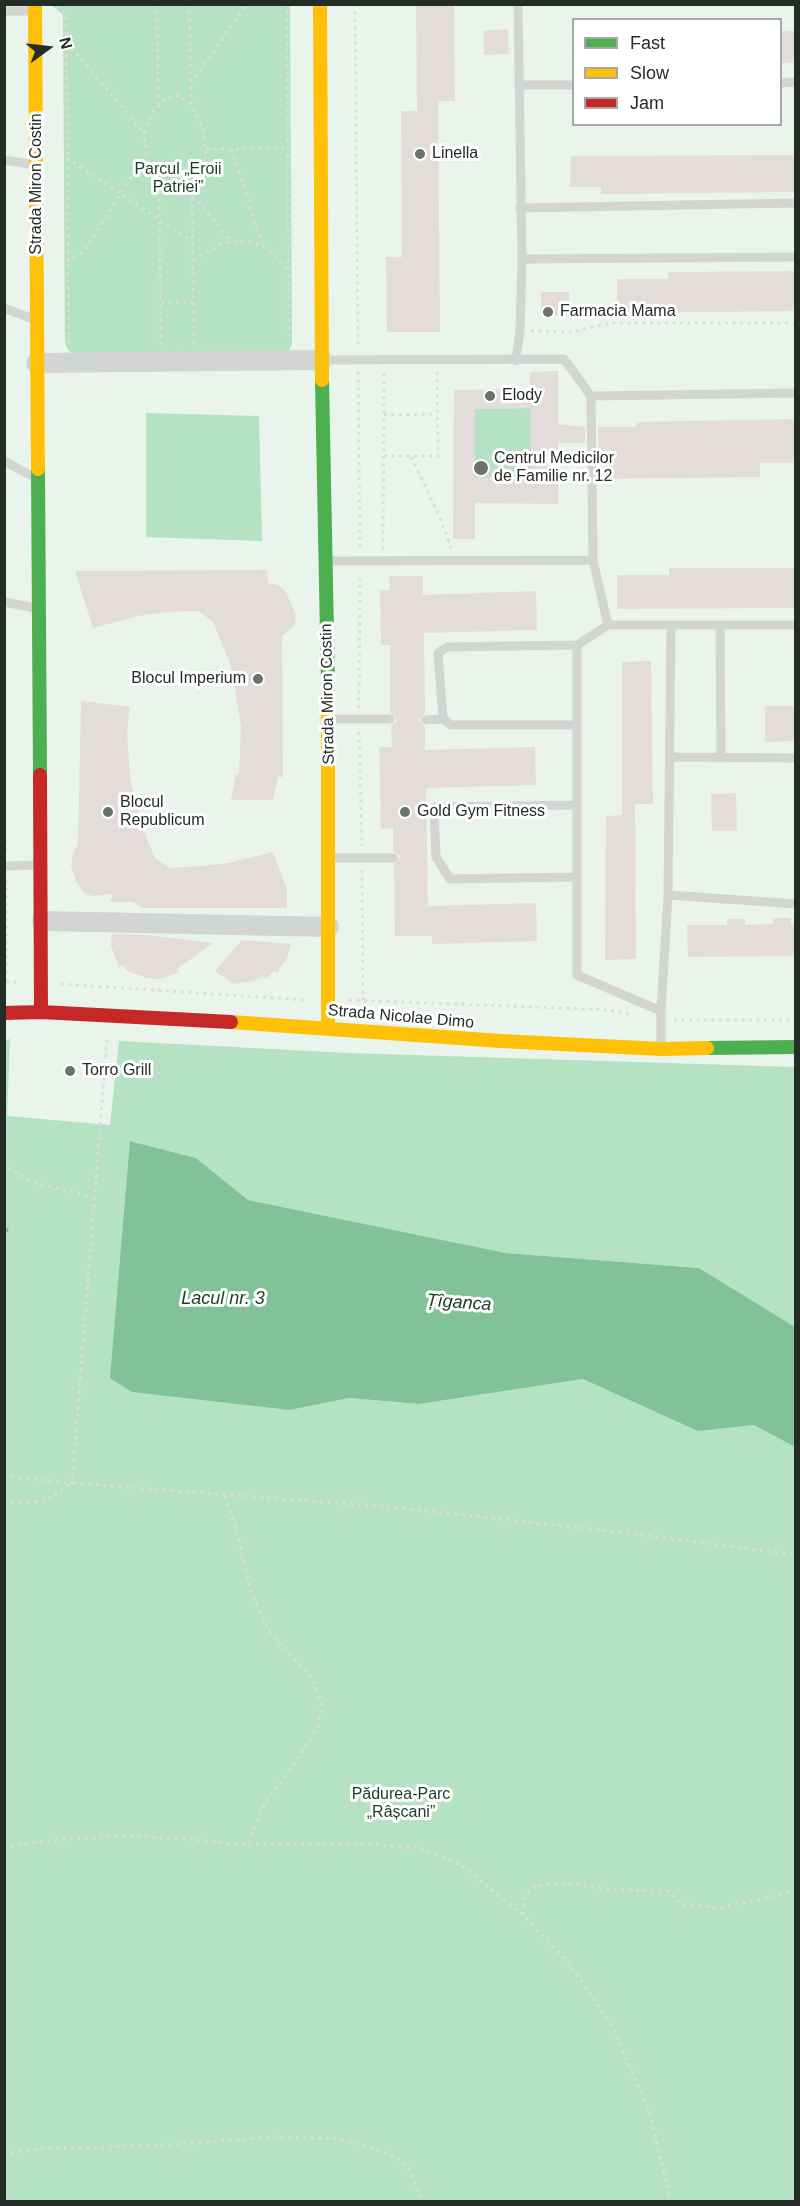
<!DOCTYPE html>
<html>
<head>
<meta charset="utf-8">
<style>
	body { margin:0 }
	#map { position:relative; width:800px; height:2206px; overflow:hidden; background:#e9f4ec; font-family:Arial,sans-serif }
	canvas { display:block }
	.frame { position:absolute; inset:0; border:6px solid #242c26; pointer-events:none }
	.legend { position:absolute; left:572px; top:18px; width:210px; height:108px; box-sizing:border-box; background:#fff; border:2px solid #a7aba8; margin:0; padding:8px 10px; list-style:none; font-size:18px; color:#242c26 }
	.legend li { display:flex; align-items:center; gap:12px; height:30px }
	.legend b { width:30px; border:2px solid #a7aba8 }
	.north { position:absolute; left:18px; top:18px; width:60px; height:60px; -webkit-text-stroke:4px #fff; paint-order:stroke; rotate:75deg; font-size:16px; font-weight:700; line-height:24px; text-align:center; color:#242c26 }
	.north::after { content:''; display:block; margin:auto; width:21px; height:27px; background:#242c26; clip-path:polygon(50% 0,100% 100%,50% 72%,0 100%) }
</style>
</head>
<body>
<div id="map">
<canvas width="800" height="2206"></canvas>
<div class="frame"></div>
<ul class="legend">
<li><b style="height:8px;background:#4caf50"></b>Fast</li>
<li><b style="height:8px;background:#ffc107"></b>Slow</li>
<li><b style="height:8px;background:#c62828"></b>Jam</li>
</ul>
<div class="north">N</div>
</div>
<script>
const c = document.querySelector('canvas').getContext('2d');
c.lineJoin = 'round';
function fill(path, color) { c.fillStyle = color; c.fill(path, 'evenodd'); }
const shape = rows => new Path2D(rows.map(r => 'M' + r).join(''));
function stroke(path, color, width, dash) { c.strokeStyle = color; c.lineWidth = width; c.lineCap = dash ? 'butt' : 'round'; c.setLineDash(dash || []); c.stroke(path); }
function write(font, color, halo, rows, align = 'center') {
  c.font = font + ' Arial,sans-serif'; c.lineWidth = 6; c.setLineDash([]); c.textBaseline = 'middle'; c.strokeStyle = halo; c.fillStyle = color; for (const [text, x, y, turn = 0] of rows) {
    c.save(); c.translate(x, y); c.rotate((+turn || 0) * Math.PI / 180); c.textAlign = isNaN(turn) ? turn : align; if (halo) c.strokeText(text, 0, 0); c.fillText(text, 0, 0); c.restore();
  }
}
fill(shape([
	[51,5,290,5,292,344,288,352,72,353,68,350,65,343,63,15],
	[531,408,531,477,475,477,475,409],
	[146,413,259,416,262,541,146,537],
	[10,1039,7,1116,110,1125,119,1041,348,1053,795,1067,795,1327,699,1268,506,1253,248,1200,196,1158,131,1141,290,1410,349,1398,419,1404,583,1379,698,1430,754,1425,795,1447,795,2201,5,2201,4,1040]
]), '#b4e2c2');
fill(shape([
	[130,1141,196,1158,248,1200,506,1253,699,1268,795,1327,795,1447,754,1425,698,1431,583,1379,419,1404,349,1398,290,1410,132,1392,110,1378]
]), '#82c298');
stroke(shape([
	[4,1230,6,1230]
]), '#82c298', 5);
fill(shape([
	[416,4,454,4,455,101,438,101,440,332,387,332,386,257,402,257,401,111,417,111],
	[508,29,509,54,484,55,483,31],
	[780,31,795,31,795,63,780,63],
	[795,155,795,192,601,194,601,187,570,187,571,156],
	[795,271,795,311,617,313,617,279,668,279,668,272],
	[541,292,569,292,569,315,541,315],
	[558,371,558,424,585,427,585,443,558,443,558,504,475,503,475,539,453,539,454,390,530,389,530,372],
	[531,408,531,477,475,477,475,409],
	[795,419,795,463,760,463,760,477,599,479,598,427,637,427,636,422],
	[669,568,795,568,795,608,617,609,617,575,669,575],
	[267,570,268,583,279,585,286,592,296,615,295,625,282,636,283,777,278,777,273,800,231,800,236,774,239,775,241,727,231,666,213,622,198,611,167,612,138,616,93,628,75,571],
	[389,576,423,576,423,595,536,591,537,630,424,633,425,713,418,720,425,727,425,750,535,747,536,785,426,788,427,857,428,906,536,903,537,941,432,944,432,936,395,936,394,865,400,857,393,851,393,828,381,829,379,747,392,747,391,726,397,720,390,712,390,645,381,645,380,590,390,590],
	[651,661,653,804,635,804,636,959,605,960,606,816,622,815,622,662],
	[81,701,130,707,127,730,130,778,141,824,155,858,169,868,203,866,228,863,273,852,287,889,287,908,142,908,133,902,110,902,113,894,92,896,84,893,77,883,71,866,73,853,78,845],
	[765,706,795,706,795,741,765,742],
	[736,793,737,831,712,831,711,794],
	[773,918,791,918,791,924,795,924,795,956,688,957,687,925,727,925,727,919,745,919,745,925,773,924],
	[112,934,146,935,213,943,177,969,179,972,160,979,147,978,127,971,122,965,119,967,111,946],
	[242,940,291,944,286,962,284,961,277,973,274,971,266,979,263,976,254,981,233,984,215,971]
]), '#e4dcda');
stroke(shape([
	[157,4,158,105],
	[189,4,191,105,202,125,206,152,202,171,192,183,180,191,168,191,159,183,148,164,144,134,151,115,165,99,179,95,191,105],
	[287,4,289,341],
	[355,4,358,348],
	[57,6,66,14,69,344],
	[67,42,144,133],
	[191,83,247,4],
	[206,149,289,149],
	[232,149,262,245],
	[67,158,193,242],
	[192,183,194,344],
	[159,184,161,345],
	[192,197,200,203,230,241],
	[193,260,223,243,248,241,267,248,289,270],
	[67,262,80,254,89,244,145,155],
	[161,302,193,302],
	[531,331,572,332,611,323,796,323],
	[358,372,360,549],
	[384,415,437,414],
	[384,456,438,456,437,371],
	[411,457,439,515,451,548],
	[383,549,384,372],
	[359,708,360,573],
	[359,732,362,846],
	[4,795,6,852],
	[362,870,363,1000],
	[6,981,7,880],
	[6,982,19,982],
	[61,984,306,1000],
	[349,1000,610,1010,632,1015],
	[674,1020,796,1020],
	[4,1161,10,1169,34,1183,94,1197],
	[4,1476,72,1483,107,1039],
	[225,1496,239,1539,250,1589,268,1630,312,1678,322,1704,317,1729,292,1768,265,1803,247,1845,352,1843,420,1848,461,1865,523,1915,571,1966,612,2026,649,2110,671,2202],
	[4,1503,46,1501,72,1483,390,1507,619,1532,796,1555],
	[4,1850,10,1846,53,1840,124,1836,189,1839,247,1845],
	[523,1915,525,1897,534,1886,564,1883,615,1890,668,1891,681,1904,719,1908,796,1891],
	[4,2154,38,2149,166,2145,274,2137,338,2139,380,2150,407,2164,419,2194,419,2202]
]), '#dadddb', 3, [3, 4.5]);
stroke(shape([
	[4,11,32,11],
	[780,83,796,82],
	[519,85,574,85],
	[4,160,35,165],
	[520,208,796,203],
	[522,259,796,257],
	[4,308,33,319],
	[325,360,564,359,591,396,796,393],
	[516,361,520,331,522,259,518,4],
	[591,396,593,560,608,625],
	[4,461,34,477],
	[327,561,593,560],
	[4,602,35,608],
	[720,626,721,758],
	[331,719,390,719],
	[425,720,443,719],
	[576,725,451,725,443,719,438,653,447,647,577,645],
	[671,757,796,758],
	[331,858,393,858],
	[7,866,37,865],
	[576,877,450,879,436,857,434,807,576,805],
	[668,895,796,904],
	[661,1011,668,895,671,627],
	[661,1047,661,1011,577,975,577,645,608,625,796,625]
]), '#d3d5d3', 9);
stroke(shape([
	[36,363,322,360],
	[42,921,329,927]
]), '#d3d5d3', 20);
stroke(shape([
	[322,380,328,685],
	[38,469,40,775],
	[707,1048,796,1047]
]), '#4caf50', 14);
stroke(shape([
	[35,4,38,469],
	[320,4,322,380],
	[231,1022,501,1041,662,1049,707,1048],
	[328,1027,328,685]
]), '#ffc107', 14);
stroke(shape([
	[40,775,41,1012],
	[4,1013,41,1012,231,1022]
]), '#c62828', 14);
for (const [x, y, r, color] of [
	[420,154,6,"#69726b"],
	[548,312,6,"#69726b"],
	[490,396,6,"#69726b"],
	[481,468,8,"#69726b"],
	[258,679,6,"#69726b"],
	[108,812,6,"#69726b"],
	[405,812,6,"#69726b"],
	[70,1071,6,"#69726b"]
]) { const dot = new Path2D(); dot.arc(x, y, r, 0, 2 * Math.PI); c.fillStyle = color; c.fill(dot); stroke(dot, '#fff', 2); }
write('16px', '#242c26', '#fff', [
	["Linella",432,154],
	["Farmacia Mama",560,312],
	["Elody",502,396],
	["Centrul Medicilor",494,459],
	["de Familie nr. 12",494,477],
	["Blocul Imperium",246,679,"right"],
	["Blocul",120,803],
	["Republicum",120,821],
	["Gold Gym Fitness",417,812],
	["Torro Grill",82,1071]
], 'left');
write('16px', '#193e26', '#fff', [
	["Parcul „Eroii",178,170],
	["Patriei”",178,188],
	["Pădurea-Parc",401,1795],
	["„Râșcani”",401,1813]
]);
write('16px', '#242c26', '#fff', [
	["Strada Miron Costin",37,184,-90],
	["Strada Miron Costin",328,694,-91],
	["Strada Nicolae Dimo",401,1017,5]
]);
write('italic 18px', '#1c4028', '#fff', [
	["Lacul nr. 3",223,1299],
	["Țîganca",459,1303,4]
]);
</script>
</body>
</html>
